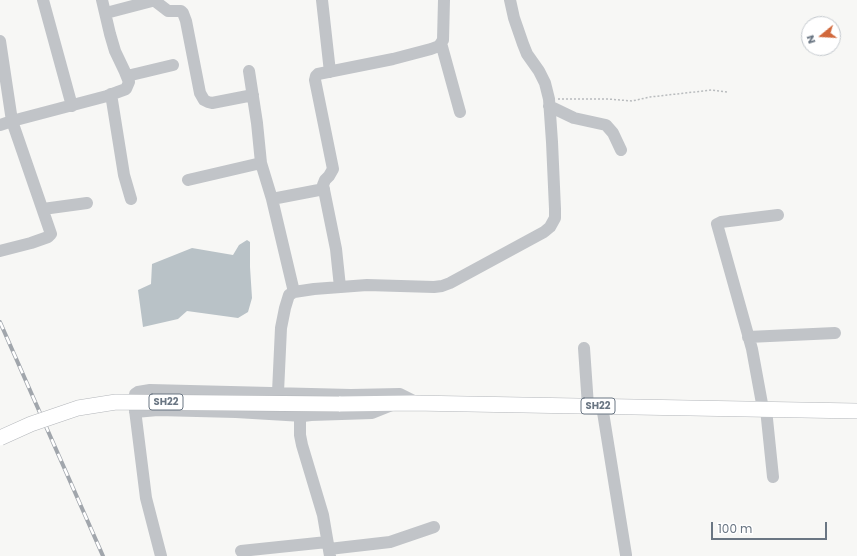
<!DOCTYPE html>
<html>
<head>
<meta charset="utf-8">
<style>
	body { margin:0 }
	#map { position:relative; width:857px; height:556px; overflow:hidden; background:#f7f7f5; font-family:Poppins,sans-serif }
	canvas { display:block }
	.north { position:absolute; left:801px; top:16px; width:40px; height:40px; box-sizing:border-box; background:#fff; border:1px solid #c3c8cd; border-radius:50%; rotate:252deg; font-size:11px; font-weight:700; line-height:16px; text-align:center; color:#6a7683 }
	.north::after { content:''; display:block; margin:auto; width:14px; height:18px; background:#d1683b; clip-path:polygon(50% 0,100% 100%,50% 72%,0 100%) }
	.scale { position:absolute; left:711px; top:522px; width:116px; height:18px; box-sizing:border-box; border:2px solid #6a7683; border-top:0; padding-left:5px; font-size:12px; line-height:14px; white-space:nowrap; color:#6a7683; -webkit-text-stroke:3px #fff; paint-order:stroke }
</style>
</head>
<body>
<div id="map">
<canvas width="857" height="556"></canvas>
<div class="north">N</div>
<div class="scale">100 m</div>
</div>
<script>
const c = document.querySelector('canvas').getContext('2d');
c.lineJoin = 'round';
function fill(path, color) { c.fillStyle = color; c.fill(path, 'evenodd'); }
const shape = rows => new Path2D(rows.map(r => 'M' + r).join(''));
function stroke(path, color, width, dash) { c.strokeStyle = color; c.lineWidth = width; c.lineCap = dash ? 'butt' : 'round'; c.setLineDash(dash || []); c.stroke(path); }
function write(font, color, halo, rows, align = 'center') {
  c.font = font + ' Poppins,sans-serif'; c.lineWidth = 4; c.setLineDash([]); c.textBaseline = 'middle'; c.strokeStyle = halo; c.fillStyle = color; for (const [text, x, y, turn = 0] of rows) {
    c.save(); c.translate(x, y); c.rotate((+turn || 0) * Math.PI / 180); c.textAlign = isNaN(turn) ? turn : align; if (halo) c.strokeText(text, 0, 0); c.fillText(text, 0, 0); c.restore();
  }
}
fill(shape([
	[247,240,250,242,250,267,252,298,248,312,238,318,187,311,178,319,143,327,138,290,151,284,152,264,192,248,233,255,239,245]
]), '#b9c2c7');
const major = shape([
	[339,404,412,403,857,411]
]);
stroke(major, '#b3b6ba', 16);
stroke(shape([
	[558,99,608,99,632,101,650,97,712,90,727,92]
]), '#b9bcbe', 1.5, [2, 2]);
stroke(shape([
	[43,0,72,106],
	[322,0,330,72],
	[106,13,152,1,155,1,168,11,181,11,183,13,186,21,200,93,204,100,208,102,212,103,253,95],
	[0,41,12,121,51,234,48,237,31,243,0,251],
	[441,43,460,112],
	[249,71,257,123,261,163,272,199,294,292],
	[127,76,173,65],
	[111,94,124,175,131,199],
	[549,106,574,118,606,125,613,133,621,150],
	[0,125,12,121,107,96,126,89,129,82,125,72,115,51,110,34,102,0],
	[188,180,261,163],
	[272,199,324,189],
	[43,209,87,203],
	[340,287,336,249,323,185,325,180,329,176,333,169,315,80,316,76,318,74,393,59,431,49,439,46,443,40,444,0],
	[748,337,835,333],
	[584,348,588,406],
	[278,392,281,328,285,308,289,295,294,292,314,289,367,285,434,287,442,286,450,283,544,232,550,227,555,218,555,209,552,142,549,99,545,83,539,71,527,54,523,44,514,18,510,0],
	[602,406,626,555],
	[763,409,752,349,717,224,721,222,778,215],
	[766,409,773,477],
	[135,412,158,410,236,412,303,416],
	[329,549,390,542,434,527],
	[241,551,327,542],
	[161,556,146,498,135,410,135,394,138,392,150,390,351,395,400,394,418,403],
	[330,556,323,515,302,445,300,435,300,420,303,416,311,415,372,413,392,405]
]), '#c1c4c8', 12);
stroke(major, '#fff', 15);
const rail = shape([
	[0,322,103,556]
]);
stroke(rail, '#a1a6ac', 4);
stroke(rail, '#fff', 2.5, [8]);
const majorBridge = shape([
	[0,438,31,424,78,408,116,402,339,404]
]);
stroke(majorBridge, '#b3b6ba', 16, []);
stroke(majorBridge, '#fff', 15);
for (const [x, y, w] of [
	[166,402,34],
	[598,406,34]
]) { const box = new Path2D(); box.roundRect(x - w / 2, y - 8, w, 16, 3); c.fillStyle = '#fff'; c.fill(box); stroke(box, '#6a7683', 1); }
write('bold 10px', '#6a7683', null, [
	["SH22",166,402],
	["SH22",598,406]
]);
</script>
</body>
</html>
